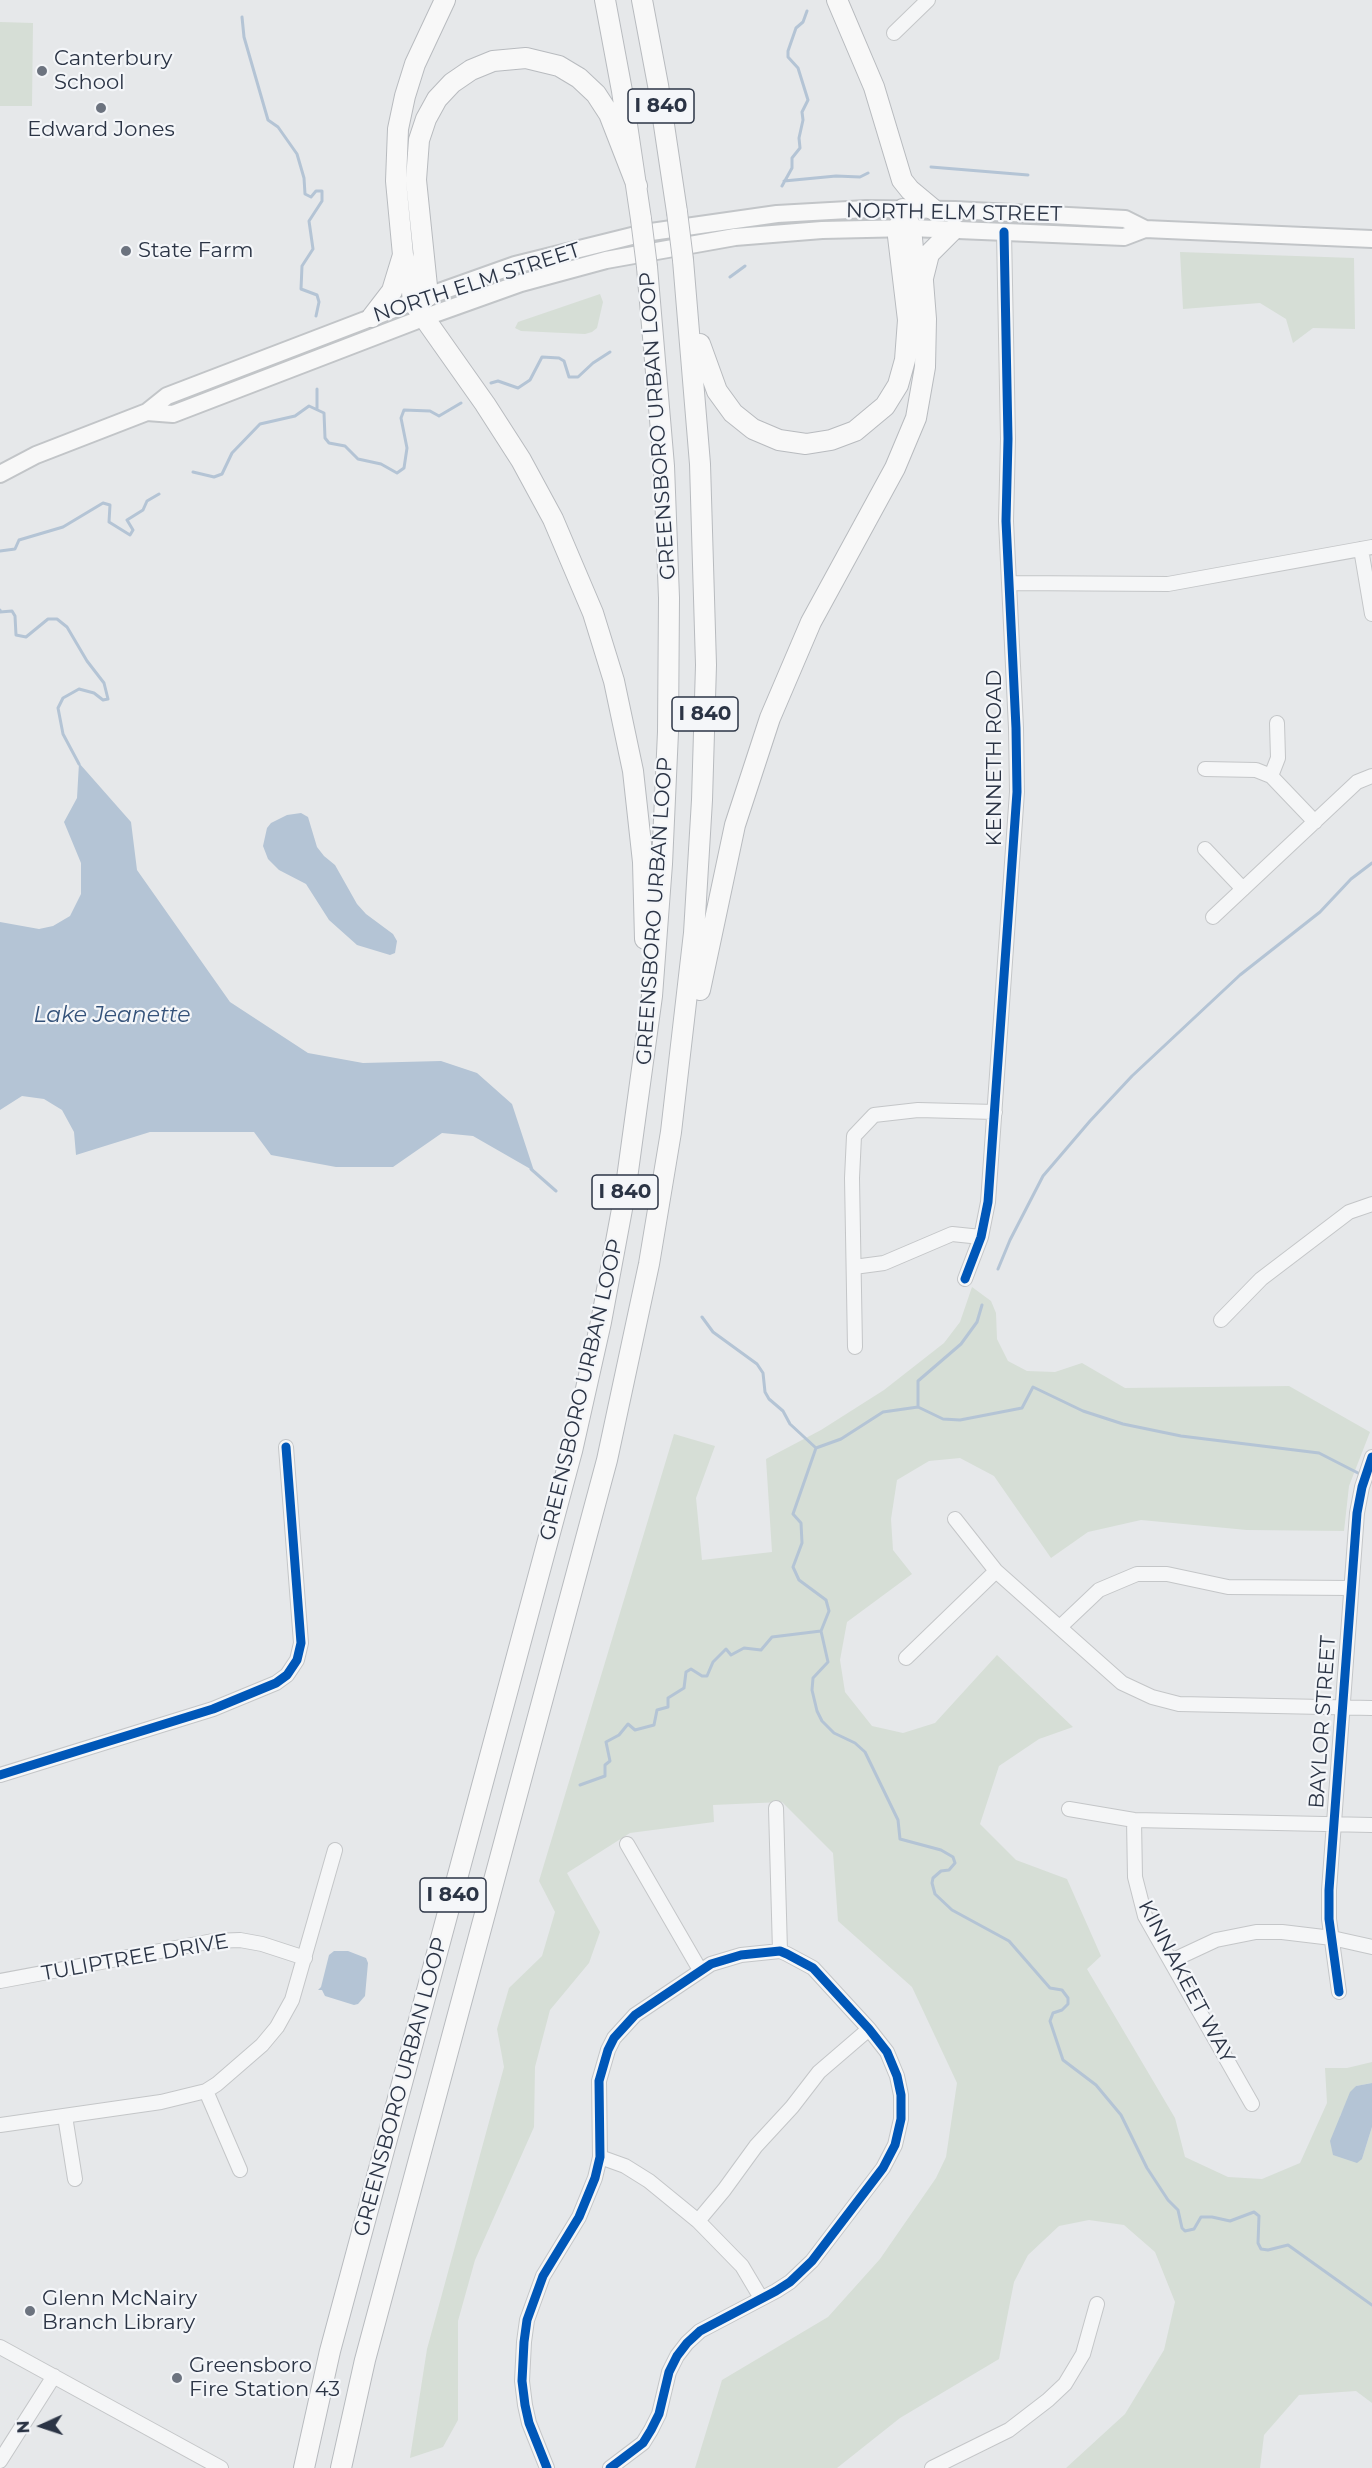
<!DOCTYPE html>
<html>
<head>
<meta charset="utf-8">
<style>
	body { margin:0 }
	#map { position:relative; width:1372px; height:2468px; overflow:hidden; background:#e6e8ea; font-family:Montserrat,sans-serif }
	canvas { display:block }
	.north { position:absolute; left:12px; top:2396px; width:60px; height:60px; -webkit-text-stroke:4px #f4f6f9; paint-order:stroke; rotate:267deg; font-size:16px; font-weight:700; line-height:24px; text-align:center; color:#2b3445 }
	.north::after { content:''; display:block; margin:auto; width:21px; height:27px; background:#2b3445; clip-path:polygon(50% 0,100% 100%,50% 72%,0 100%) }
</style>
</head>
<body>
<div id="map">
<canvas width="1372" height="2468"></canvas>
<div class="north">N</div>
</div>
<script>
const c = document.querySelector('canvas').getContext('2d');
c.lineJoin = 'round';
function fill(path, color) { c.fillStyle = color; c.fill(path, 'evenodd'); }
const shape = rows => new Path2D(rows.map(r => 'M' + r).join(''));
function stroke(path, color, width, dash) { c.strokeStyle = color; c.lineWidth = width; c.lineCap = dash ? 'butt' : 'round'; c.setLineDash(dash || []); c.stroke(path); }
function write(font, color, halo, rows, align = 'center') {
  c.font = font + ' Montserrat,sans-serif'; c.lineWidth = 4.5; c.setLineDash([]); c.textBaseline = 'middle'; c.strokeStyle = halo; c.fillStyle = color; for (const [text, x, y, turn = 0] of rows) {
    c.save(); c.translate(x, y); c.rotate((+turn || 0) * Math.PI / 180); c.textAlign = isNaN(turn) ? turn : align; if (halo) c.strokeText(text, 0, 0); c.fillText(text, 0, 0); c.restore();
  }
}
fill(shape([
	[0,22,33,23,32,106,0,106],
	[1180,252,1354,258,1355,329,1313,328,1293,343,1286,319,1260,303,1183,309],
	[600,294,603,302,597,328,592,332,585,334,521,331,515,328,518,322],
	[972,1287,991,1301,996,1313,997,1339,1008,1361,1027,1371,1055,1372,1082,1363,1125,1388,1289,1386,1370,1432,1349,1486,1344,1531,1247,1530,1141,1520,1088,1532,1051,1558,994,1476,960,1458,929,1461,897,1480,891,1519,893,1550,912,1574,847,1622,840,1660,845,1692,872,1726,903,1733,935,1723,997,1655,1073,1727,1039,1739,999,1766,980,1824,1016,1860,1067,1879,1101,1956,1087,1969,1175,2118,1185,2157,1228,2177,1262,2179,1300,2163,1327,2103,1325,2068,1347,2068,1372,2062,1372,2083,1356,2086,1340,2116,1362,2159,1372,2127,1372,2403,1356,2391,1299,2395,1264,2435,1260,2468,1066,2468,1125,2414,1164,2350,1175,2302,1155,2252,1124,2225,1089,2220,1059,2226,1028,2255,1014,2282,999,2359,900,2418,837,2468,695,2468,722,2380,828,2317,880,2259,936,2178,946,2157,957,2083,912,1987,838,1921,833,1853,782,1802,713,1805,714,1822,630,1833,567,1873,600,1932,589,1963,550,2010,535,2067,534,2127,475,2260,458,2321,458,2420,443,2447,410,2458,427,2349,504,2067,497,2029,509,1988,542,1956,555,1912,539,1881,674,1434,715,1446,696,1498,702,1560,772,1552,766,1459,821,1430,884,1390,944,1343,960,1322]
]), '#d6ded6');
fill(shape([
	[79,763,131,822,137,870,230,1002,308,1053,363,1063,441,1061,477,1073,512,1104,534,1171,473,1136,442,1133,393,1167,336,1167,271,1155,254,1132,150,1132,76,1155,74,1132,62,1110,44,1099,22,1096,0,1110,0,922,39,929,53,926,70,916,81,894,81,863,64,822,77,798],
	[301,813,308,817,317,847,324,856,335,865,357,904,366,914,393,934,397,941,395,953,390,955,357,945,329,920,306,884,279,870,268,859,263,846,267,828,271,823,287,815],
	[334,1951,348,1951,366,1958,368,1963,365,1996,358,2004,354,2005,325,1996,322,1990,318,1990,321,1987,329,1955],
	[1372,2083,1372,2127,1362,2159,1357,2163,1333,2155,1330,2141,1350,2092,1356,2086]
]), '#b4c4d5');
stroke(shape([
	[242,17,244,37,268,120,278,127,297,154,304,178,305,194,311,197,316,191,322,191,322,201,309,221,313,249,302,266,301,289,317,295,319,302,316,316],
	[931,167,1028,175],
	[784,181,836,176,860,177,868,173],
	[782,186,792,168,792,158,800,148,799,138,803,120,802,112,808,100,798,68,788,57,788,51,796,28,803,22,807,11],
	[730,277,745,266],
	[491,383,498,381,518,388,530,380,542,357,559,358,564,361,569,377,578,377,593,363,610,352],
	[317,389,317,409],
	[193,472,214,477,222,474,232,453,260,424,295,416,309,406,324,413,325,438,329,443,345,446,358,459,381,464,397,473,404,468,407,448,401,418,404,410,430,411,439,416,461,403],
	[0,551,15,549,19,540,63,527,103,503,110,505,109,522,130,535,133,530,127,520,143,510,147,501,159,494],
	[0,610,0,612,12,611,15,616,16,635,26,637,48,619,57,619,67,627,87,661,104,683,108,699,103,700,94,693,79,689,63,698,58,708,63,734,79,764],
	[531,1169,556,1191],
	[998,1269,1010,1240,1043,1176,1090,1121,1132,1076,1240,975,1320,912,1351,879,1372,863],
	[702,1317,713,1332,757,1364,763,1373,765,1392,769,1399,783,1411,790,1424,816,1448],
	[918,1407,918,1381,961,1344,977,1322,982,1305],
	[1358,1473,1319,1453,1181,1436,1123,1424,1083,1411,1033,1387,1022,1408,960,1420,943,1419,918,1407,883,1412,841,1439,816,1448,793,1514,801,1523,802,1543,793,1567,799,1580,826,1600,829,1611,821,1631,828,1662,813,1678,812,1690,817,1711,822,1721,834,1733,855,1743,865,1752,898,1820,900,1839,941,1850,953,1857,955,1863,949,1870,941,1871,933,1878,932,1883,935,1894,952,1910,1009,1941,1050,1988,1062,1990,1068,1998,1068,2004,1062,2010,1053,2013,1050,2021,1063,2060,1096,2085,1121,2115,1147,2168,1168,2200,1178,2210,1182,2228,1185,2231,1194,2229,1201,2217,1212,2217,1230,2221,1254,2212,1259,2216,1258,2243,1261,2249,1268,2250,1288,2245,1372,2305],
	[580,1785,605,1776,605,1765,610,1761,606,1742,619,1735,628,1724,635,1730,654,1725,657,1710,668,1707,668,1698,684,1688,686,1672,691,1669,702,1676,707,1676,713,1662,726,1649,731,1655,744,1648,761,1650,772,1637,821,1631]
]), '#b4c4d5', 3);
const minor = shape([
	[894,33,928,0],
	[1361,549,1372,614],
	[1009,583,1168,584,1372,547],
	[1205,769,1256,770,1271,776,1315,822],
	[1271,776,1278,758,1277,723],
	[1205,849,1243,889],
	[1213,917,1357,782,1372,776],
	[854,1267,884,1263,952,1234,981,1237],
	[965,1279,981,1237,988,1202,1017,792,1016,728,1006,521,1008,439,1004,232],
	[1221,1320,1261,1279,1349,1212,1372,1204],
	[855,1347,852,1178,854,1136,874,1115,918,1110,995,1112],
	[955,1519,996,1571,1122,1683,1152,1697,1179,1704,1372,1708],
	[1060,1627,1099,1590,1137,1574,1167,1574,1228,1587,1350,1588],
	[906,1658,996,1571],
	[0,1775,213,1709,276,1683,287,1675,297,1660,301,1643,286,1447],
	[776,1808,780,1951],
	[1069,1809,1134,1820,1372,1825],
	[1134,1820,1135,1877,1145,1916,1252,2104],
	[627,1844,700,1970],
	[1171,1961,1216,1940,1256,1932,1282,1932,1332,1938,1372,1947],
	[0,1981,213,1941,240,1940,262,1944,305,1958],
	[1339,1992,1329,1919,1329,1890,1357,1513,1362,1487,1372,1457],
	[206,2091,240,2170],
	[65,2116,75,2179],
	[0,2125,161,2102,206,2091,217,2084,262,2045,277,2027,292,2000,335,1850],
	[600,2157,625,2166,649,2181,698,2221,742,2266,761,2298],
	[698,2221,724,2190,756,2146,792,2107,819,2072,869,2029],
	[0,2347,221,2468],
	[0,2461,54,2376],
	[547,2468,529,2423,525,2405,522,2381,524,2342,527,2320,543,2276,579,2217,595,2178,600,2157,599,2081,608,2050,614,2038,635,2015,711,1964,741,1955,780,1951,787,1954,813,1968,869,2029,887,2052,897,2076,901,2095,901,2119,895,2145,883,2168,812,2261,790,2282,776,2291,700,2331,687,2343,677,2356,669,2372,659,2414,651,2430,643,2443,610,2468],
	[932,2468,1009,2430,1048,2400,1065,2384,1083,2354,1097,2304]
]);
const major = shape([
	[147,412,173,414,423,318,521,283,606,260,735,237,822,230,911,228,1124,237,1145,229,1372,239],
	[0,474,36,455,147,412,167,396,428,296,515,265,644,233,777,214,866,209,955,210,1125,219,1145,229]
]);
const highway = shape([
	[445,0,415,64,405,96,398,129,396,181,403,255,411,282,413,302,485,404,521,460,553,519,593,613,614,681,633,771,643,862,645,939],
	[605,0,622,91,641,219],
	[642,0,658,85,677,212],
	[837,0,874,87,902,180,910,190,934,210],
	[923,278,929,254,954,229],
	[428,296,416,180,419,140,426,119,437,99,452,83,471,70,493,61,526,58,559,66,579,78,596,94,609,114,637,186],
	[372,317,392,291,403,255],
	[700,344,717,391,733,413,753,429,779,440,806,444,831,440,855,431,885,406,898,385,905,360,908,320,897,228],
	[700,990,735,825,770,718,811,622,895,468,916,418,925,367,926,319,923,281,913,249,911,228,903,209],
	[304,2468,330,2351,572,1451,601,1322,625,1193,652,996,662,864,668,732,669,598,664,466,647,267],
	[341,2468,365,2360,607,1460,649,1264,671,1132,694,933,702,800,706,665,700,464,683,260]
]);
stroke(minor, '#c4c6c8', 16);
stroke(major, '#c2c5c8', 20);
stroke(highway, '#b8bbbf', 22);
stroke(minor, '#f5f6f7', 14);
stroke(major, '#f8f8f8', 16);
stroke(highway, '#f8f8f8', 20);
const highwayBridge = shape([
	[677,212,683,260],
	[641,219,647,267]
]);
stroke(highwayBridge, '#b8bbbf', 22, []);
stroke(highwayBridge, '#f8f8f8', 20);
stroke(shape([
	[965,1279,981,1237,988,1202,1017,792,1016,728,1006,521,1008,439,1004,232],
	[0,1775,213,1709,276,1683,287,1675,297,1660,301,1643,286,1447],
	[1339,1992,1329,1919,1329,1890,1357,1513,1362,1487,1372,1457],
	[547,2468,529,2423,525,2405,522,2381,524,2342,527,2320,543,2276,579,2217,595,2178,600,2157,599,2081,608,2050,614,2038,635,2015,711,1964,741,1955,780,1951,787,1954,813,1968,869,2029,887,2052,897,2076,901,2095,901,2119,895,2145,883,2168,812,2261,790,2282,776,2291,700,2331,687,2343,677,2356,669,2372,659,2414,651,2430,643,2443,610,2468]
]), '#0057b8', 9);
for (const [x, y, r, color] of [
	[42,71,6,"#6c737f"],
	[101,108,6,"#6c737f"],
	[126,251,6,"#6c737f"],
	[30,2311,6,"#6c737f"],
	[177,2378,6,"#6c737f"]
]) { const dot = new Path2D(); dot.arc(x, y, r, 0, 2 * Math.PI); c.fillStyle = color; c.fill(dot); stroke(dot, '#f4f6f9', 2); }
for (const [x, y, w] of [
	[661,106,66],
	[705,714,66],
	[625,1192,66],
	[453,1895,66]
]) { const box = new Path2D(); box.roundRect(x - w / 2, y - 17, w, 34, 4.5); c.fillStyle = '#f4f6f9'; c.fill(box); stroke(box, '#2b3445', 1.5); }
write('bold 20px', '#2b3445', null, [
	["I 840",661,106],
	["I 840",705,714],
	["I 840",625,1192],
	["I 840",453,1895]
]);
write('21px', '#2b3445', '#f4f6f9', [
	["Canterbury",54,59],
	["School",54,83],
	["Edward Jones",101,130,"center"],
	["State Farm",138,251],
	["Glenn McNairy",42,2299],
	["Branch Library",42,2323],
	["Greensboro",189,2366],
	["Fire Station 43",189,2390]
], 'left');
write('21px', '#2b3445', '#f4f6f9', [
	["NORTH ELM STREET",954,213,1],
	["NORTH ELM STREET",477,283,-18],
	["GREENSBORO URBAN LOOP",658,426,-94],
	["KENNETH ROAD",995,758,-90],
	["GREENSBORO URBAN LOOP",655,911,-86],
	["GREENSBORO URBAN LOOP",582,1390,-77],
	["BAYLOR STREET",1323,1722,-86],
	["TULIPTREE DRIVE",135,1958,-10],
	["KINNAKEET WAY",1186,1982,62],
	["GREENSBORO URBAN LOOP",401,2087,-75]
]);
write('italic 22px', '#34527a', '#f4f6f9', [
	["Lake Jeanette",112,1016]
]);
</script>
</body>
</html>
